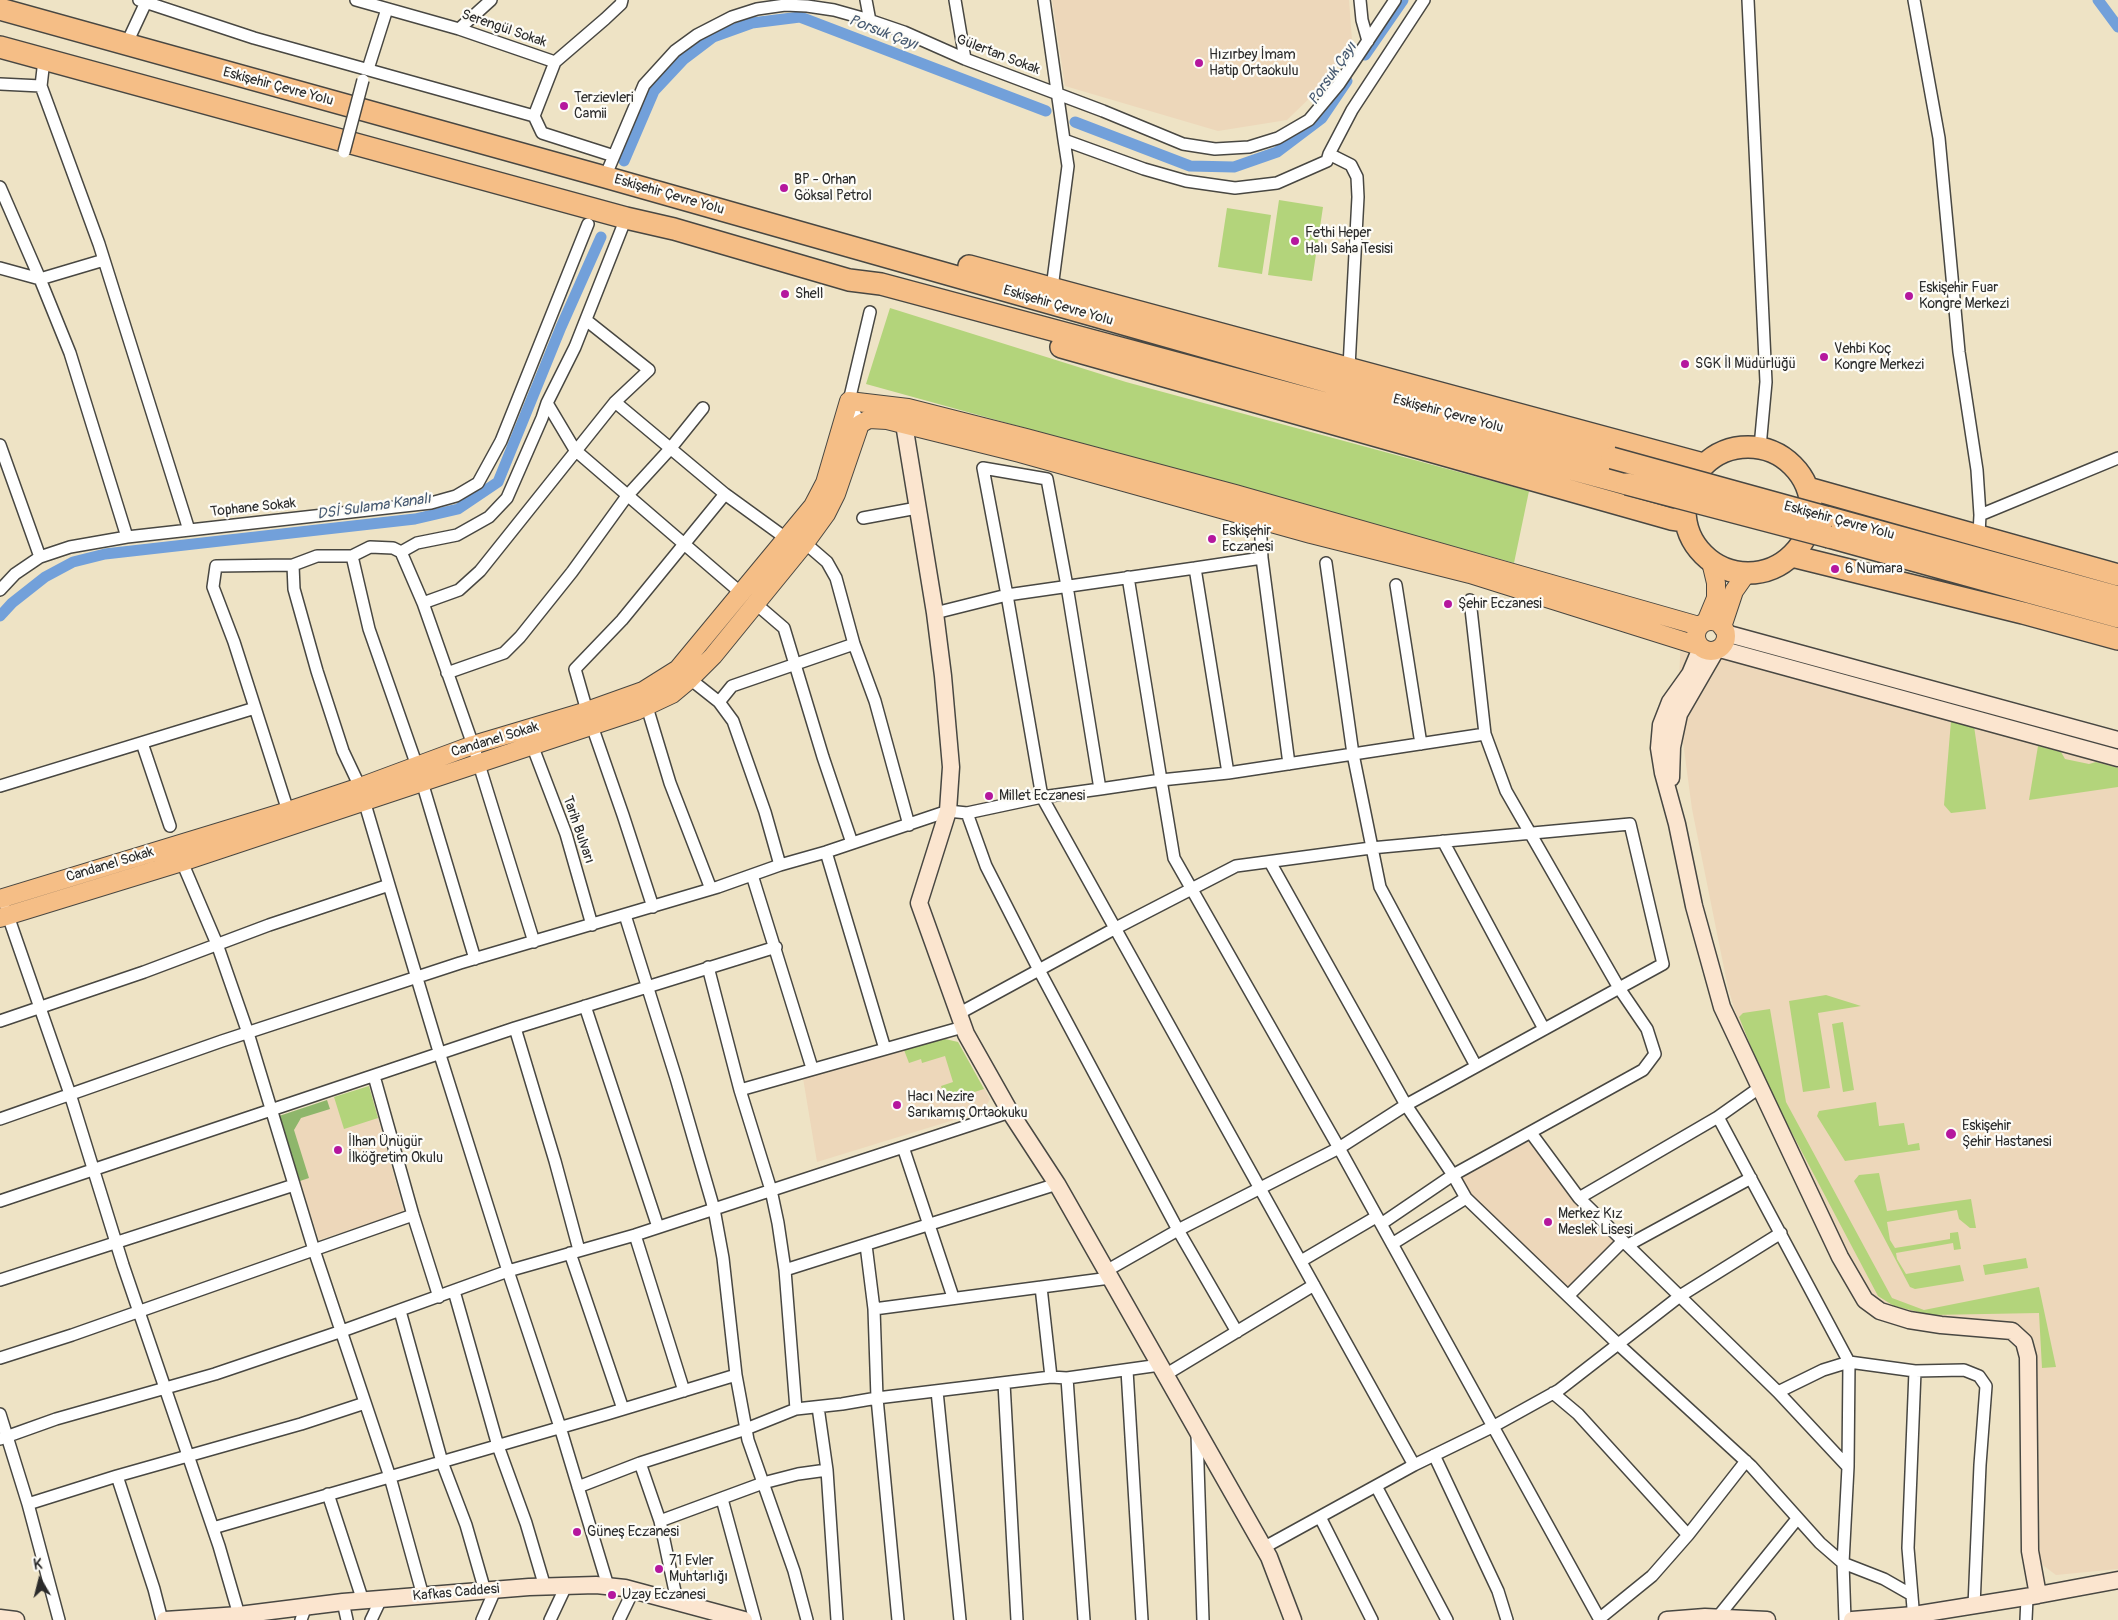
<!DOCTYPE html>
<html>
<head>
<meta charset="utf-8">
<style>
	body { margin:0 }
	#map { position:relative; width:2118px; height:1620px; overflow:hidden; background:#eee3c5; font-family:Pangolin,sans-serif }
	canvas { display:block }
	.north { position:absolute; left:15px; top:1555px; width:50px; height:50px; -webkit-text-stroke:4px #fdfcf7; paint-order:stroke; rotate:352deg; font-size:14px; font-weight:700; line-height:20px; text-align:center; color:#2b2b2b }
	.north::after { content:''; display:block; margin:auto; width:18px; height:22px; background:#2b2b2b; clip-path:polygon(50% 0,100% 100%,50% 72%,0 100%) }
</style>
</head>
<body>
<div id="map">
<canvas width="2118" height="1620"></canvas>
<div class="north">K</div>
</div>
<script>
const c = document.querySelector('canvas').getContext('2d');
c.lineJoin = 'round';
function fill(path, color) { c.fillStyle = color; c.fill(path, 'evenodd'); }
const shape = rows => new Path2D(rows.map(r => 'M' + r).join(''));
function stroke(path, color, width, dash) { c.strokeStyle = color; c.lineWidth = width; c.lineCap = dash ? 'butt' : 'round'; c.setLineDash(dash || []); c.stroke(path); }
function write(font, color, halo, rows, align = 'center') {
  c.font = font + ' Pangolin,sans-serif'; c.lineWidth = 4.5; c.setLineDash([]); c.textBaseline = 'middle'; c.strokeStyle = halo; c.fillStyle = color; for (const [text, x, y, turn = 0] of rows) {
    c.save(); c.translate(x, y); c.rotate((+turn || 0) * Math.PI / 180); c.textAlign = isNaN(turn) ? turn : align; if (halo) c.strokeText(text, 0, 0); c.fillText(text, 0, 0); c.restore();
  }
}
fill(shape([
	[1052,0,1349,0,1352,40,1320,88,1287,120,1218,131,1065,86],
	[1681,634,2118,762,2118,1569,2056,1575,2040,1563,2037,1375,2034,1339,2015,1324,1943,1323,1873,1304,1759,1089,1728,988,1692,809,1678,705],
	[945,1039,958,1042,990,1099,983,1111,817,1162,803,1078],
	[369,1086,404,1212,319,1240,279,1116],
	[1529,1141,1574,1203,1617,1242,1567,1288,1472,1196,1461,1178]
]), '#edd7ba');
fill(shape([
	[1279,200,1323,207,1312,281,1268,275],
	[1227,208,1271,215,1262,274,1218,267],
	[890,308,1126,382,1529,491,1514,563,866,384],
	[1951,721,1974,726,1986,809,1951,813,1944,805],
	[2038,746,2061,752,2065,759,2089,764,2096,762,2118,768,2118,787,2029,800],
	[1826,995,1861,1006,1818,1013,1830,1088,1803,1092,1789,1001],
	[1770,1009,1786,1102,1892,1298,1924,1310,2039,1287,2056,1367,2042,1368,2039,1313,1931,1315,1894,1306,1878,1296,1765,1082,1739,1017,1743,1013],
	[1843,1022,1854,1090,1843,1092,1832,1024],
	[945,1039,958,1042,984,1089,946,1101,941,1086,953,1082,945,1056,922,1063,921,1059,909,1063,904,1050],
	[369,1086,378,1118,344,1129,334,1097],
	[1876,1102,1879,1126,1904,1123,1908,1145,1919,1143,1920,1150,1845,1161,1817,1116,1819,1111],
	[1879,1173,1887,1211,1971,1199,1976,1228,1970,1228,1959,1219,1957,1210,1887,1222,1890,1240,1895,1248,1950,1239,1950,1233,1958,1232,1961,1249,1954,1250,1953,1243,1896,1253,1897,1259,1906,1274,1960,1265,1964,1281,1915,1289,1910,1287,1854,1181,1859,1175],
	[2026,1258,2028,1268,1985,1275,1983,1265]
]), '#b3d47b');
fill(shape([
	[327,1100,330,1109,301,1118,294,1130,309,1178,300,1181,279,1116]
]), '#8eb66b');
stroke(shape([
	[2098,0,2118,27],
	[1365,55,1403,0],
	[1075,122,1190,166,1234,167,1277,152,1322,118,1347,81],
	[624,161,654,91,684,59,713,37,752,23,800,17,1046,111],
	[0,616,12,603,45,577,73,562,105,554,415,519,458,509,498,482,561,327,601,237]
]), '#72a0da', 11);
const street = shape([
	[139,0,254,38,534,116,542,133,614,156],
	[356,0,459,29,555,62],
	[866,0,870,21],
	[955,0,965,59],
	[1044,0,1064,140,1144,169,1186,181,1235,188,1277,183,1327,161,1329,154,1352,110,1424,0],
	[1360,0,1362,20,1368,41],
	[1748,0,1766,382,1760,447],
	[1914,0,1939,138,1959,352,1977,470,1980,515,1979,534],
	[459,29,491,0],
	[126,45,147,0],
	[44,60,41,86,99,244,189,530],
	[368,69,387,9],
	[0,84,41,86],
	[534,116,555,62,605,19,621,4,622,0],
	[1329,154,1351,165,1357,177,1358,197,1349,367],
	[605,177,644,85,675,51,697,35,732,17,757,9,785,5,807,6,834,10,866,19,904,32,965,59,1103,111,1183,144,1215,149,1249,147,1278,138,1309,120,1339,84,1395,0],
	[0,187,40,279,70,353,127,537],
	[626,218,575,347,547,403,575,450,741,593],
	[0,268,40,279,104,260],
	[1052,288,1068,166,1064,140],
	[860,424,849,401,870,312],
	[0,445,40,557],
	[983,468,1047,479,1067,586,1100,789,1042,797,1007,595,983,468],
	[725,494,787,539],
	[1980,515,2118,458],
	[863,518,917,508],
	[1260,519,1262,558,1289,764],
	[805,543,827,562,836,578,854,644,875,701,909,825],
	[401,552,423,603,473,745,534,942],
	[352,556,370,547,393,548,401,552,417,543,457,535,489,517,507,498,542,418,547,403],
	[1326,563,1353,754,1380,887,1476,1066],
	[1195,568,1262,558],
	[1396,585,1421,744],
	[0,590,15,574,40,557,70,547,127,537,431,503,456,496,478,483,501,441,588,224],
	[423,603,459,590,480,571,615,402,649,370,586,320],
	[756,604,784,628,823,757,852,843],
	[935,613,1007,595,1195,568,1228,773,1161,780,1174,858,1339,1148,1600,1620],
	[447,673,504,653,520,637,572,572,627,496,670,449,703,408],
	[690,679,719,702,733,721,765,812,780,865],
	[719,702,732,686,854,644],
	[647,707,670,783,711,889],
	[587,711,575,669,622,620,725,494,615,402],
	[592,726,623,815,653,907],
	[142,743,170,826],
	[532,745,566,834,592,925],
	[1228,773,1485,734],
	[422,782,475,959],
	[0,786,255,708],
	[1100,789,1161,780,1128,577],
	[288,811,234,642,213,587,216,566,293,565],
	[967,813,986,866,1039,970,1178,1230,1237,1332],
	[1443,841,1544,1029],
	[826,852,885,1049],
	[182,862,217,944,248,1033,314,1250,390,1477,423,1596],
	[1270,862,1406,1105,1453,1175,1643,1070,1655,1054,1647,1029,1619,988,1506,791,1485,734,1470,600],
	[752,875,812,1068],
	[389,885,360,787,343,751,317,671,294,589,293,565,317,556,352,556,369,629,417,766],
	[6,910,70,1094,123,1265,219,1546,239,1615,238,1620],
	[625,915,676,1078,714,1209,723,1258,736,1375],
	[708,967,740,1090,771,1190,778,1223,785,1270,796,1409],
	[585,1006,658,1227],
	[958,1014,1114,929,1236,866,1371,848,1630,824,1663,964,1406,1105,1339,1148,1178,1230,1106,1271],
	[0,1021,144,972,269,925,389,885,440,1055,508,1271,560,1427,608,1586],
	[515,1028,555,1161,579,1250],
	[374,1076,413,1215,439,1297],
	[740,1090,963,1027],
	[1718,1117,1759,1088],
	[0,1119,222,1041,460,963,718,887,780,865,826,852,948,811,967,813,1042,797,1414,1465,1494,1426,1559,1390,1680,1296,1781,1233],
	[1531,1133,1579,1198,1718,1117,1849,1362,1915,1371,1908,1548,1914,1620],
	[903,1147,953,1297],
	[1579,1198,1778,1392,1848,1467],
	[0,1201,515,1028,776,947],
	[1381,1224,1453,1175,1466,1198,1619,1345,1751,1466,1820,1543,1843,1563,1845,1620],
	[635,1235,684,1391],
	[1392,1244,1466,1198],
	[1628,1245,1751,1178],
	[570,1253,623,1409],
	[1301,1261,1376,1217],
	[785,1270,1057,1184],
	[0,1280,294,1185],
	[1041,1287,1051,1377],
	[454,1291,498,1446,526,1523,545,1587],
	[1568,1296,1623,1241],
	[874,1309,1110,1278],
	[400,1311,442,1462,466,1525,485,1591],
	[0,1358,72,1335,413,1215],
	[1127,1370,1142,1620],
	[1915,1371,1964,1370,1979,1376,1986,1386,1980,1465,1974,1606],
	[1165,1375,1314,1285],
	[1067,1378,1084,1620],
	[1004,1383,1017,1620],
	[937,1391,960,1620],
	[1778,1392,1823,1370,1849,1362,1848,1467,1843,1563,1884,1579,1912,1595],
	[1553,1393,1578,1414,1688,1535,1652,1576,1599,1619],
	[818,1407,827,1470,837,1620],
	[0,1414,28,1504,59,1620],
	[1197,1434,1203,1620],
	[0,1439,56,1419,215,1374,342,1331,508,1271,635,1235,1010,1112],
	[1434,1455,1498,1591,1507,1620],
	[117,1476,154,1589,162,1620],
	[1376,1486,1447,1620],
	[578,1487,640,1463],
	[328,1494,363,1601],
	[722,1499,755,1620],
	[28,1504,117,1476,301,1424,365,1403],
	[1320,1517,1372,1620],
	[660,1521,640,1463,746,1429,796,1409,842,1404,877,1398,874,1309,866,1245],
	[213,1528,607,1414,736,1375,748,1440,794,1571,807,1620],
	[1688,1535,1746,1461],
	[1263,1548,1414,1465],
	[677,1601,660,1521,763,1483,798,1474,827,1470],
	[343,1602,347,1620],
	[1717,1618,1797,1519],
	[301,1620,306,1606],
	[371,1620,381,1599],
	[482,1620,495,1590],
	[550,1620,566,1586],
	[619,1620,633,1591],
	[898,1620,877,1398,1051,1377,1067,1378,1160,1365],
	[2026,1620,2027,1598]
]);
const secondary = shape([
	[904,424,935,613,943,676,951,767,948,811,919,903,966,1034,1010,1112,1057,1184,1269,1557,1293,1620],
	[1725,633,2118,740],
	[1701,648,1690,674,1670,702,1661,725,1659,748,1663,773,1677,824,1694,906,1722,1007,1840,1257,1865,1300,1880,1311,1909,1320,1941,1325,2012,1331,2024,1342,2028,1357,2030,1551,2038,1595,2118,1580],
	[1720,649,2118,758],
	[1671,778,1672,747,1679,714,1716,650],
	[0,1618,16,1620],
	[165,1620,239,1615,343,1602,529,1587,596,1585,625,1588,744,1620],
	[1667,1620,1705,1617,1767,1620],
	[1852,1620,1914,1615,2038,1595]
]);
const primary = shape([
	'1696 636a15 15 0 1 1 30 0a15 15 0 1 1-30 0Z',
	[1706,622,1716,598,1716,583,1711,562],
	[1722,627,1734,591,1746,574],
	[0,899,288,811,360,787,473,745,587,711,643,691,678,669,813,506,825,483,849,401,908,408,1026,438,1235,494,1699,626],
	[0,918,182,862,636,711,672,694,690,679,713,656,805,543,826,514,836,494,860,424,869,419,887,420,1020,453,1311,534,1470,574,1699,646]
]);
const highway = shape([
	[0,9,605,177,1349,388,1612,458],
	[0,47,626,218,674,229,849,280,881,284,1627,484],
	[969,266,1703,464],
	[1061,347,1671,519,1685,521],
	'1685 510a63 63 0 1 1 126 0a63 63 0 1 1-126 0Z',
	[1808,488,2118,575],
	[1826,517,2118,597],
	[1829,537,2118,617],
	[1792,556,2023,613,2118,639]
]);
stroke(street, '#484742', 14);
stroke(secondary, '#484742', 19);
stroke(primary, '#484742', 20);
stroke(highway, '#484742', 24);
stroke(street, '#fff', 11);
stroke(secondary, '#fbe5cf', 16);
stroke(primary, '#f5be86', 18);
stroke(highway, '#f5be86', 21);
const streetBridge = shape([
	[344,152,363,80]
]);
const highwayBridge = shape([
	[1612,458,1826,517],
	[1627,484,1829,537]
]);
stroke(streetBridge, '#484742', 14, []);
stroke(highwayBridge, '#484742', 24, []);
stroke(streetBridge, '#fff', 11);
stroke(highwayBridge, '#f5be86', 21);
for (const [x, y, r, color] of [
	[1199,63,5,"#b5179e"],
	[564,106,5,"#b5179e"],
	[784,188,5,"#b5179e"],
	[1295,241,5,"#b5179e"],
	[785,294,5,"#b5179e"],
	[1909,296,5,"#b5179e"],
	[1824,357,5,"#b5179e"],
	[1685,364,5,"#b5179e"],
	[1212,539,5,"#b5179e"],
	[1835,569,5,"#b5179e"],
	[1448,604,5,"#b5179e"],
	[989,796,5,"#b5179e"],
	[897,1105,5,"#b5179e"],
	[1951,1134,6,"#b5179e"],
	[338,1150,5,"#b5179e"],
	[1548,1222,5,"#b5179e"],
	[577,1532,5,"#b5179e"],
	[659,1569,5,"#b5179e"],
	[612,1595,5,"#b5179e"]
]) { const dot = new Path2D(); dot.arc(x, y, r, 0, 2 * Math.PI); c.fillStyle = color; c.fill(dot); stroke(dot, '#fdfcf7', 2); }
write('14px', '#2b2b2b', '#fdfcf7', [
	["Serengül Sokak",504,29,19],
	["Gülertan Sokak",998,55,21],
	["Eskişehir Çevre Yolu",278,87,15],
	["Eskişehir Çevre Yolu",669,195,16],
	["Eskişehir Çevre Yolu",1058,306,16],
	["Eskişehir Çevre Yolu",1448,414,15],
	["Tophane Sokak",253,508,-6],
	["Eskişehir Çevre Yolu",1839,521,15],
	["Candanel Sokak",495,740,-17],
	["Tarih Bulvarı",578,830,71],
	["Candanel Sokak",110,865,-17],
	["Kafkas Caddesi",456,1593,-5]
]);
write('14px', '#2b2b2b', '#fdfcf7', [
	["Hızırbey İmam",1209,55],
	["Hatip Ortaokulu",1209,71],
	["Terzievleri",574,98],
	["Camii",574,114],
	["BP - Orhan",794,180],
	["Göksal Petrol",794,196],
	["Fethi Heper",1305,233],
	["Halı Saha Tesisi",1305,249],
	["Eskişehir Fuar",1919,288],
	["Kongre Merkezi",1919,304],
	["Shell",795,294],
	["Vehbi Koç",1834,349],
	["Kongre Merkezi",1834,365],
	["SGK İl Müdürlüğü",1695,364],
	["Eskişehir",1222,531],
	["Eczanesi",1222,547],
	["6 Numara",1845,569],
	["Şehir Eczanesi",1458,604],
	["Millet Eczanesi",999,796],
	["Hacı Nezire",907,1097],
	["Sarıkamış Ortaokuku",907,1113],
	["Eskişehir",1962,1126],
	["Şehir Hastanesi",1962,1142],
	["İlhan Ünügür",348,1142],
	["İlköğretim Okulu",348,1158],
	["Merkez Kız",1558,1214],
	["Meslek Lisesi",1558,1230],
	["Güneş Eczanesi",587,1532],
	["71 Evler",669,1561],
	["Muhtarlığı",669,1577],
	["Uzay Eczanesi",622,1595]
], 'left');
write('italic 15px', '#475a71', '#fdfcf7', [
	["Porsuk Çayı",883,33,21],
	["Porsuk Çayı",1333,74,-55],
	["DSİ Sulama Kanalı",374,507,-8]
]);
</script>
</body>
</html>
